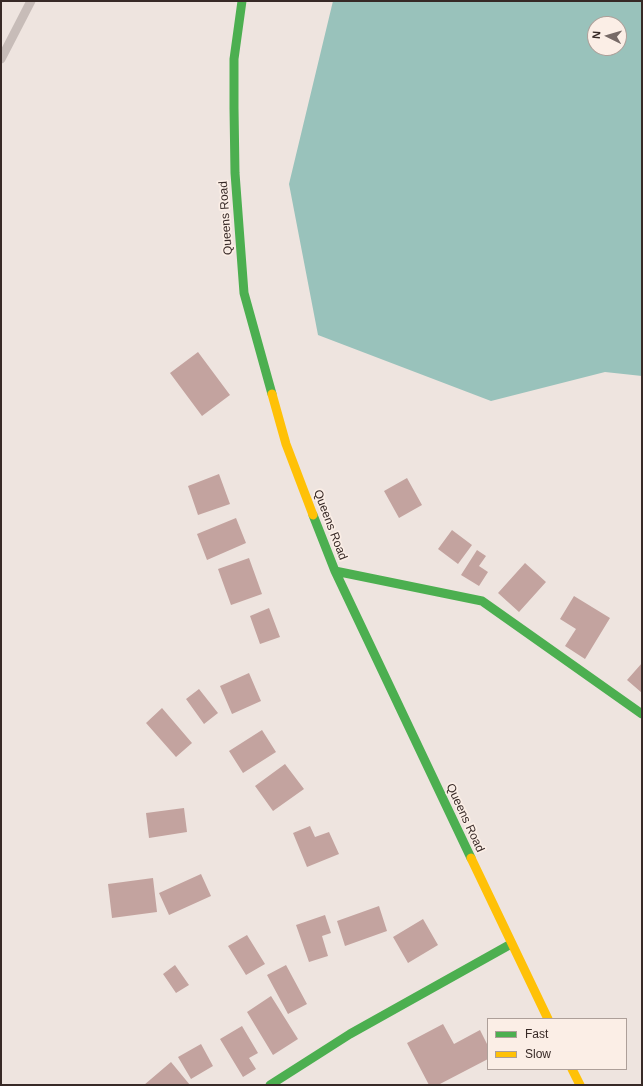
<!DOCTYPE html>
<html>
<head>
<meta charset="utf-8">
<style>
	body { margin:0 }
	#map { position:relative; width:643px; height:1086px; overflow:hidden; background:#eee4df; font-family:Arial,sans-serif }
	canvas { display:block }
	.frame { position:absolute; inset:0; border:2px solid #372926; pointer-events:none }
	.legend { position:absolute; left:487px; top:1018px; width:140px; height:52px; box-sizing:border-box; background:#fbeee6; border:1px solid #ad9f99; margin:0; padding:5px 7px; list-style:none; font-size:12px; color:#372926 }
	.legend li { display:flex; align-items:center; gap:8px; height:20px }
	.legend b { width:20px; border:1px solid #ad9f99 }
	.north { position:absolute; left:587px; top:16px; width:40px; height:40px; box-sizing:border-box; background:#fbeee6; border:1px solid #ad9f99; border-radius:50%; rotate:275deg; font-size:11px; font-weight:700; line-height:16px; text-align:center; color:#372926 }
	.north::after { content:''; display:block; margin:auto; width:14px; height:18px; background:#776a67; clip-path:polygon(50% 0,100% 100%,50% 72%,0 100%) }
</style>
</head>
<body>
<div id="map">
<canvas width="643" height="1086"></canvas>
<div class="frame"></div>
<ul class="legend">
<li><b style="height:5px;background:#4caf50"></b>Fast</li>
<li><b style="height:5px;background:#ffc107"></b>Slow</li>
</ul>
<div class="north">N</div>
</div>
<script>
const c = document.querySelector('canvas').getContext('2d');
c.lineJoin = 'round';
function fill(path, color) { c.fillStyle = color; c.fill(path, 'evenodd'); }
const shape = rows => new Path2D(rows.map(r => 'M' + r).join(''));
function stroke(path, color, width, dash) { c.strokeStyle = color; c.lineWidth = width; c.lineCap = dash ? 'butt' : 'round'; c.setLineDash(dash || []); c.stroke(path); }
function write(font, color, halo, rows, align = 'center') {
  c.font = font + ' Arial,sans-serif'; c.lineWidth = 3.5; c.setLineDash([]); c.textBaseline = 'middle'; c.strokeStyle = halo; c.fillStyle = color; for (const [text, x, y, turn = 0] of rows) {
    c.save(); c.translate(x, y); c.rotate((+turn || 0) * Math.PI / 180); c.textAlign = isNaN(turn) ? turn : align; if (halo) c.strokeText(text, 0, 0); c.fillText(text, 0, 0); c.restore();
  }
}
fill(shape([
	[333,1,642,1,642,376,605,372,491,401,318,335,289,184],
	[595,24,619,24,619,48,595,48]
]), '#99c2bb');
fill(shape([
	[198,352,230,395,202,416,170,373],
	[219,474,230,504,198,515,188,486],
	[407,478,422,505,399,518,384,491],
	[236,518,246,543,207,560,197,534],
	[452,530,472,545,458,564,438,549],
	[477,550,486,556,479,566,488,572,479,586,461,575],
	[249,558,262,594,231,605,218,569],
	[525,563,546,582,519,612,498,593],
	[574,596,610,618,585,659,565,646,576,629,560,619],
	[269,608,280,637,260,644,250,616],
	[642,663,642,693,627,680],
	[249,673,261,701,232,714,220,686],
	[199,689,218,713,204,724,186,699],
	[162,708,192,743,176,757,146,723],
	[262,730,276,752,243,773,229,751],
	[285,764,304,789,273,811,255,786],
	[184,808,187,832,149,838,146,813],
	[310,826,315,837,329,832,339,854,307,867,293,833],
	[201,874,211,896,169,915,159,893],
	[153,878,157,912,112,918,108,884],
	[379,906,387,931,345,946,337,921],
	[325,915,331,933,322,936,328,956,309,962,296,925],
	[423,919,438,945,408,963,393,937],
	[247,935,265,964,246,975,228,946],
	[175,965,189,985,176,993,163,974],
	[286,965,307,1004,288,1014,267,975],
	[271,996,298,1039,273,1055,247,1012],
	[443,1024,454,1044,480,1030,488,1046,488,1059,438,1085,429,1085,407,1043],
	[242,1026,258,1053,249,1058,256,1069,243,1077,220,1039],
	[201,1044,213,1066,191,1079,178,1057],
	[171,1062,190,1085,144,1085]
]), '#c3a39f');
stroke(shape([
	[1,59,31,1]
]), '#c7bcb8', 9);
stroke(shape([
	[242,1,234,59,234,108,235,173,244,293,272,394],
	[313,515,335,571,471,858],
	[335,571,482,601,642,714],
	[270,1085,350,1034,511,944]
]), '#4caf50', 9);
stroke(shape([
	[272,394,286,444,313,515],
	[471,858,548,1019],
	[572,1069,580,1085]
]), '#ffc107', 9);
write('12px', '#372926', '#fbeee6', [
	["Queens Road",226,218,-94],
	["Queens Road",330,525,69],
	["Queens Road",465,818,65]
]);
</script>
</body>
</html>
